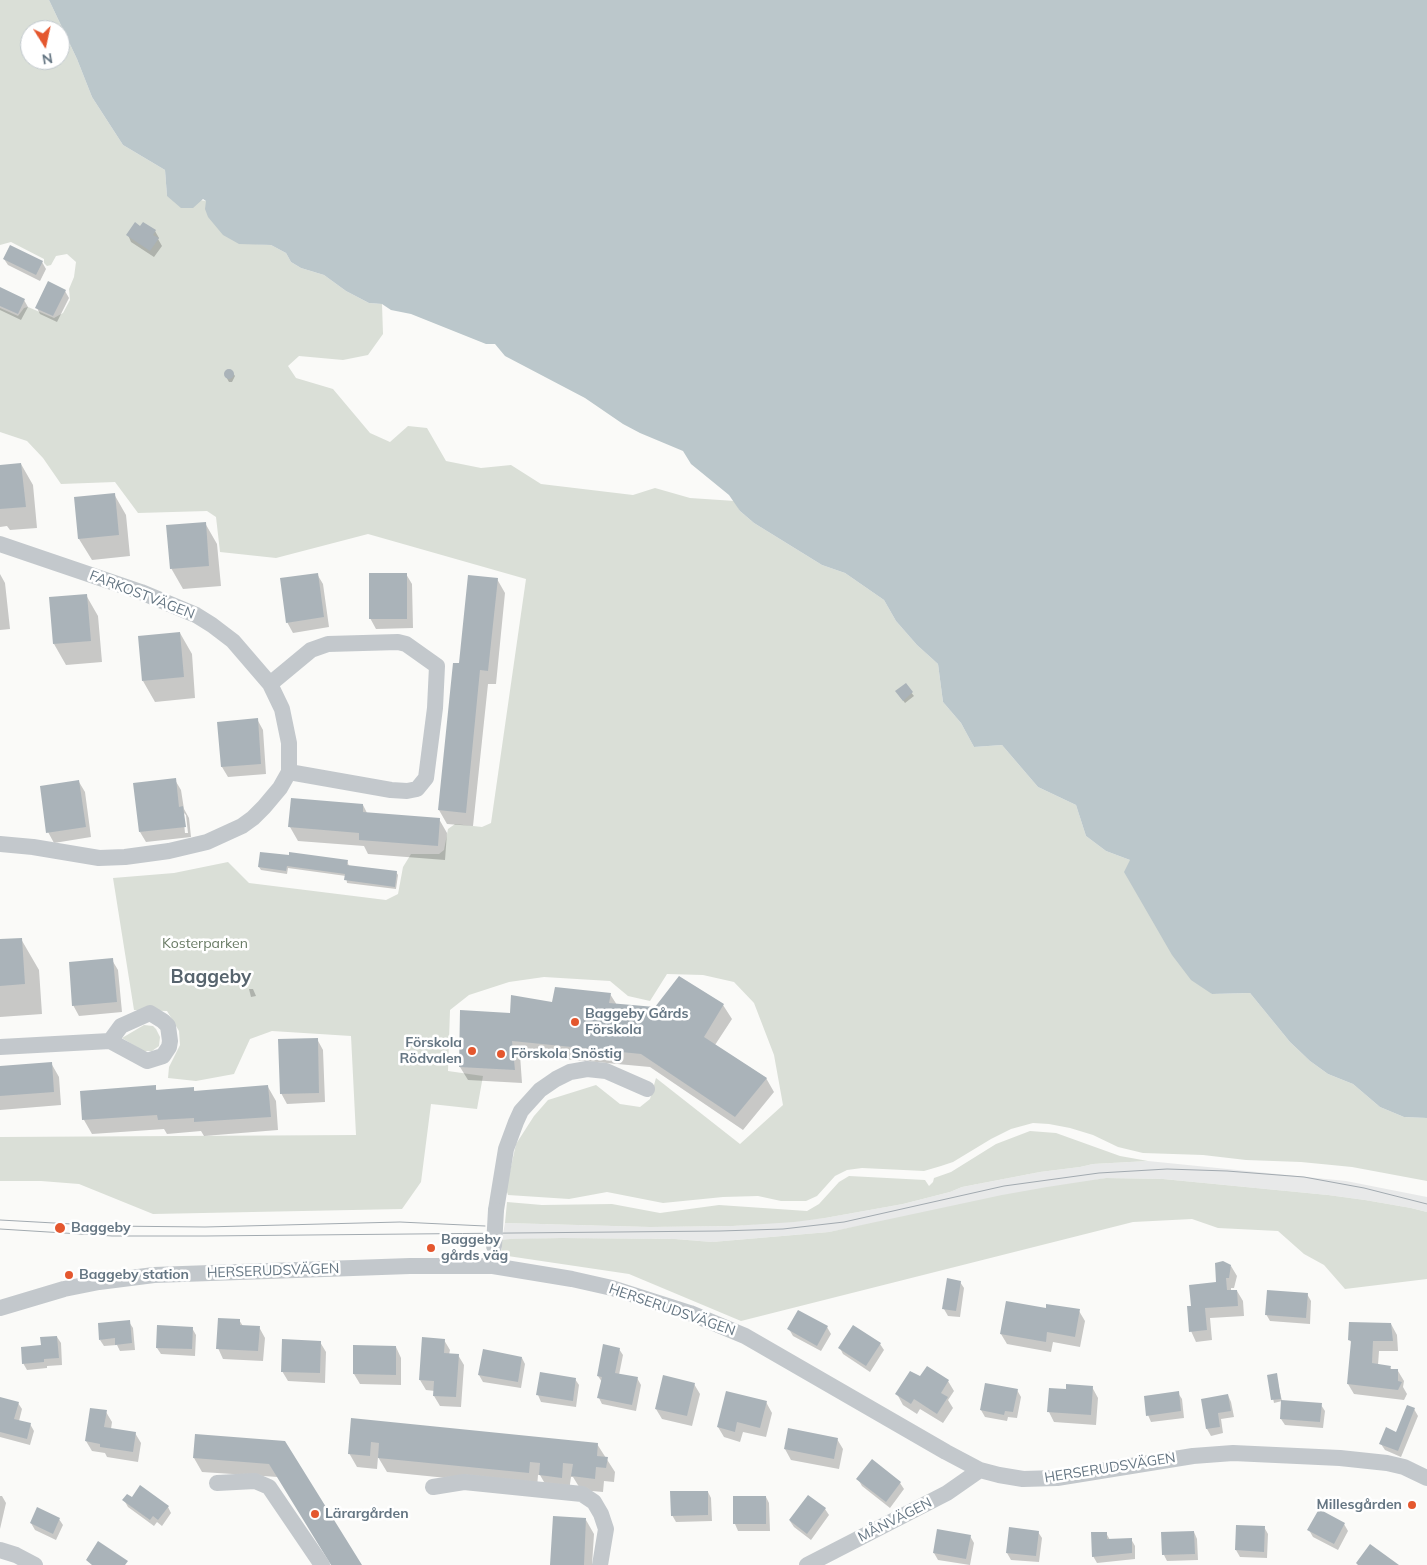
<!DOCTYPE html>
<html>
<head>
<meta charset="utf-8">
<style>
	body { margin:0 }
	#map { position:relative; width:1427px; height:1565px; overflow:hidden; background:#fafaf8; font-family:Mulish,sans-serif }
	canvas { display:block }
	.north { position:absolute; left:20px; top:20px; width:50px; height:50px; box-sizing:border-box; background:#fff; border:1px solid #c1c8cd; border-radius:50%; rotate:170deg; font-size:14px; font-weight:700; line-height:20px; text-align:center; color:#657683 }
	.north::after { content:''; display:block; margin:auto; width:18px; height:22px; background:#e4572e; clip-path:polygon(50% 0,100% 100%,50% 72%,0 100%) }
</style>
</head>
<body>
<div id="map">
<canvas width="1427" height="1565"></canvas>
<div class="north">N</div>
</div>
<script>
const c = document.querySelector('canvas').getContext('2d');
c.lineJoin = 'round';
function fill(path, color) { c.fillStyle = color; c.fill(path, 'evenodd'); }
const shape = rows => new Path2D(rows.map(r => 'M' + r).join(''));
function stroke(path, color, width, dash) { c.strokeStyle = color; c.lineWidth = width; c.lineCap = dash ? 'butt' : 'round'; c.setLineDash(dash || []); c.stroke(path); }
function write(font, color, halo, rows, align = 'center') {
  c.font = font + ' Mulish,sans-serif'; c.lineWidth = 5; c.setLineDash([]); c.textBaseline = 'middle'; c.strokeStyle = halo; c.fillStyle = color; for (const [text, x, y, turn = 0] of rows) {
    c.save(); c.translate(x, y); c.rotate((+turn || 0) * Math.PI / 180); c.textAlign = isNaN(turn) ? turn : align; if (halo) c.strokeText(text, 0, 0); c.fillText(text, 0, 0); c.restore();
  }
}
fill(shape([
	[1148,1161,1346,1181,1427,1197,1427,1212,1411,1208,1365,1200,1328,1195,1163,1179,1106,1178,829,1232,712,1242,675,1239,562,1238,502,1240,505,1223,650,1227,733,1226,825,1218,903,1204,950,1192,962,1187,1040,1172,1080,1167,1093,1164]
]), '#e8e9e9');
fill(shape([
	[0,0,49,0,77,59,92,97,123,145,165,170,167,196,207,201,256,244,271,245,286,253,291,262,301,268,324,275,346,291,369,303,382,304,383,334,368,355,343,360,299,356,288,366,296,378,333,389,370,433,390,442,408,426,427,428,446,461,481,468,511,465,541,484,633,495,655,488,690,498,735,501,740,511,754,523,822,565,845,573,884,600,896,621,917,645,938,664,943,702,961,723,974,747,1002,745,1038,787,1076,805,1086,836,1106,851,1130,860,1212,994,1250,993,1290,1042,1310,1061,1328,1074,1353,1084,1380,1107,1404,1117,1427,1118,1427,1181,1352,1167,1301,1162,1246,1160,1203,1155,1143,1153,1118,1147,1093,1135,1070,1128,1049,1124,1033,1123,1011,1129,991,1139,953,1162,941,1166,924,1171,862,1168,847,1170,835,1176,817,1196,806,1201,781,1201,758,1196,723,1197,663,1203,607,1192,569,1199,508,1195,506,1189,516,1144,534,1116,548,1100,596,1085,620,1104,640,1107,650,1099,656,1078,740,1144,783,1105,774,1055,754,1003,734,982,703,975,667,974,650,1001,628,996,610,981,544,977,509,982,469,995,450,1010,448,1071,483,1076,477,1109,431,1104,421,1182,402,1209,153,1214,79,1184,41,1181,0,1181,0,1137,356,1135,351,1036,272,1031,250,1039,234,1074,196,1081,168,1078,169,1067,180,1045,179,1031,167,1011,134,1010,113,878,174,873,228,862,249,883,386,900,398,894,403,867,411,854,439,854,444,850,448,829,455,824,482,827,491,823,526,579,368,534,276,558,220,552,216,517,207,511,138,513,115,482,61,484,43,458,27,441,0,432,0,308,18,316,24,308,28,307,54,318,63,313,70,300,69,289,74,277,76,262,67,254,56,256,51,265,47,266,44,263,44,259,11,242,0,245],
	[30,30,60,30,60,60,30,60],
	[144,1025,153,1026,156,1029,160,1037,159,1046,152,1051,143,1051,122,1038],
	[1030,1131,1056,1133,1120,1156,1148,1161,1093,1164,1080,1167,1040,1172,962,1187,950,1192,903,1204,825,1218,794,1222,733,1226,650,1227,505,1223,507,1202,542,1205,612,1204,660,1213,719,1205,807,1211,819,1204,839,1182,849,1176,925,1180,929,1186,933,1182,934,1178,951,1172,996,1144],
	[1106,1178,1163,1179,1328,1195,1365,1200,1411,1208,1427,1212,1427,1279,1345,1289,1324,1265,1304,1254,1278,1231,1218,1228,1192,1219,1133,1222,741,1321,629,1274,501,1255,502,1240,510,1239,562,1238,675,1239,712,1242,829,1232,1002,1195,1047,1187]
]), '#dadfd7');
fill(shape([
	[49,0,1427,0,1427,1118,1404,1117,1380,1107,1353,1084,1328,1074,1310,1061,1290,1042,1250,993,1212,994,1191,980,1172,955,1124,872,1130,860,1106,851,1086,836,1076,805,1038,787,1002,745,974,747,961,723,943,702,938,664,917,645,896,621,884,600,845,573,822,565,754,523,740,511,729,495,691,464,683,451,640,433,623,424,585,398,505,356,495,344,486,344,411,314,391,310,382,304,369,303,346,291,324,275,301,268,291,262,286,253,271,245,239,244,223,235,208,217,205,209,206,201,203,199,193,208,181,208,167,196,165,170,123,145,92,97,77,59]
]), '#bbc7cb');
fill(shape([
	[140,228,155,231,159,238,158,239,162,246,154,257,131,242,128,235],
	[4,259,42,262,46,269,40,281,8,265],
	[0,289,24,300,28,307,21,320,0,310],
	[65,291,69,298,57,322,40,314,37,308],
	[227,370,231,370,235,376,232,382,229,382,225,375],
	[21,464,33,485,37,528,10,530,7,526,0,527,0,466],
	[114,494,126,515,130,556,92,560,79,539,76,498],
	[205,523,217,544,221,586,183,589,171,568],
	[0,574,5,583,10,629,0,630],
	[317,574,323,584,329,627,293,633,287,622],
	[406,574,412,584,413,628,376,629,370,618],
	[497,579,505,593,496,684,488,684,473,826,447,824,439,810,460,665],
	[86,595,98,616,102,662,66,665,54,644],
	[180,633,192,654,195,698,155,702,143,681],
	[905,685,914,696,905,703,898,694],
	[257,719,263,730,266,774,228,777,222,767,218,723],
	[175,780,181,790,184,809,189,818,191,837,146,842,140,832],
	[183,812,186,815,188,833,185,833],
	[79,782,85,792,91,837,54,843,48,832],
	[363,805,367,813,439,819,447,833,445,860,368,854,364,846,298,841,290,827],
	[347,861,349,866,396,872,398,875,396,889,347,883,346,876,288,868,287,874,261,870,259,867],
	[21,939,39,970,42,1014,0,1017,0,941],
	[112,960,118,970,122,1012,79,1016,73,1005],
	[249,989,253,989,256,996,251,997],
	[610,994,617,1005,656,1008,723,1005,732,1019,715,1045,766,1078,774,1092,743,1130,650,1067,520,1055,522,1083,468,1080,460,1067,511,1014],
	[317,1039,323,1050,325,1102,287,1104,281,1093],
	[51,1063,59,1077,61,1105,0,1110,0,1067],
	[155,1087,157,1091,193,1088,195,1092,268,1087,276,1101,278,1130,204,1136,201,1131,167,1134,164,1129,92,1134,84,1120,81,1092],
	[1231,1266,1237,1276,1234,1288,1231,1288,1231,1291,1237,1291,1243,1301,1244,1316,1210,1318,1212,1340,1196,1342,1191,1331,1192,1307,1217,1283],
	[960,1282,964,1288,960,1317,948,1316,944,1309],
	[1307,1294,1311,1301,1310,1324,1270,1321,1266,1314],
	[1047,1309,1079,1311,1085,1321,1080,1347,1053,1342,1051,1352,1007,1344,1001,1334],
	[799,1311,827,1327,831,1334,821,1351,793,1336,789,1329],
	[239,1320,243,1326,259,1327,265,1338,263,1361,223,1359,218,1348],
	[129,1322,133,1328,135,1350,120,1351,117,1345,104,1346,100,1340],
	[1391,1324,1397,1335,1398,1351,1379,1351,1378,1365,1390,1367,1392,1370,1398,1371,1404,1381,1403,1387,1407,1394,1404,1400,1354,1394,1348,1384,1352,1344,1350,1340],
	[192,1328,196,1335,195,1356,161,1354,157,1348],
	[57,1337,61,1343,62,1365,47,1366,47,1368,27,1370,23,1363,42,1346],
	[444,1340,450,1350,449,1355,458,1355,464,1365,461,1407,440,1406,434,1396,435,1391,426,1390,420,1380],
	[320,1342,326,1352,325,1383,288,1381,282,1371],
	[880,1344,884,1350,870,1372,843,1354,840,1348],
	[396,1347,401,1358,401,1385,360,1384,354,1374],
	[619,1349,623,1355,619,1375,637,1378,641,1385,636,1411,602,1404,599,1398,602,1382,598,1376],
	[522,1358,525,1364,521,1388,483,1382,479,1375],
	[1276,1375,1282,1401,1274,1403,1268,1376],
	[920,1378,948,1381,954,1391,948,1400,953,1408,943,1423,920,1409,917,1414,903,1405,897,1394],
	[575,1379,579,1385,576,1407,541,1402,538,1395],
	[694,1384,700,1394,692,1426,662,1419,656,1409],
	[986,1384,1017,1390,1021,1397,1017,1418,1008,1417,1007,1421,985,1417,981,1410],
	[1092,1387,1098,1398,1096,1425,1054,1422,1049,1412,1067,1390],
	[1178,1393,1182,1399,1184,1418,1151,1422,1148,1415],
	[1228,1395,1231,1402,1234,1417,1221,1419,1223,1433,1211,1436,1207,1429,1202,1400],
	[0,1401,18,1403,22,1409,19,1421,30,1424,34,1431,30,1445,0,1437],
	[766,1402,772,1413,766,1437,743,1432,740,1442,724,1437,718,1427],
	[1321,1405,1325,1411,1323,1428,1285,1425,1281,1419],
	[1414,1409,1418,1416,1401,1457,1385,1450,1381,1444,1397,1433],
	[106,1412,112,1422,111,1429,135,1433,141,1443,138,1462,107,1457,105,1453,92,1451,86,1441],
	[353,1420,597,1444,615,1472,614,1482,604,1481,603,1492,581,1490,573,1477,571,1477,569,1491,548,1489,540,1475,538,1475,537,1487,387,1472,378,1457,377,1469,357,1467,349,1453],
	[837,1439,843,1449,839,1469,791,1460,785,1449],
	[284,1442,361,1565,332,1565,278,1477,202,1472,194,1458],
	[858,1479,900,1483,904,1489,890,1508,862,1486],
	[708,1492,711,1498,712,1521,676,1522,672,1515],
	[0,1496,2,1496,6,1503,0,1529],
	[808,1496,825,1509,829,1515,811,1540,794,1527,790,1521],
	[734,1497,766,1497,769,1503,770,1531,738,1531,735,1524],
	[132,1499,168,1507,171,1513,162,1526,157,1522,154,1526,128,1507,124,1500],
	[59,1519,63,1525,56,1540,35,1530,31,1523],
	[586,1520,594,1534,592,1565,551,1565],
	[1344,1524,1348,1531,1338,1550,1313,1537,1309,1530],
	[1264,1527,1268,1534,1267,1558,1240,1557,1236,1550],
	[1038,1532,1042,1538,1039,1562,1011,1560,1007,1553],
	[1194,1532,1197,1539,1198,1560,1167,1561,1164,1555],
	[1106,1533,1110,1540,1131,1539,1135,1546,1135,1559,1097,1563,1093,1556],
	[970,1536,974,1543,970,1565,938,1560,934,1553]
]), '#0003');
fill(shape([
	[135,222,140,226,143,222,156,230,153,235,159,238,150,251,126,235],
	[10,245,43,261,36,275,3,259],
	[48,281,66,290,53,316,35,308],
	[0,287,25,299,18,314,0,306],
	'224 374a5 5 0 1 1 10 0a5 5 0 1 1-10 0Z',
	[21,463,26,507,0,509,0,465],
	[115,493,119,535,78,539,74,497],
	[206,522,209,566,170,569,166,525],
	[318,573,324,617,286,623,280,578],
	[369,573,407,573,407,619,369,619],
	[468,575,498,578,488,671,480,670,466,813,438,810,453,663,459,663],
	[87,594,91,641,53,644,49,597],
	[180,632,184,677,142,681,138,636],
	[906,683,913,692,903,701,895,691],
	[258,718,261,764,221,767,217,722],
	[176,778,179,807,183,806,186,827,139,832,133,783],
	[79,780,86,827,46,833,40,786],
	[291,798,363,804,363,812,440,818,438,846,359,840,359,833,288,827],
	[260,852,289,855,289,852,348,860,347,865,397,871,395,887,344,880,345,874,287,866,286,871,258,867],
	[22,938,25,984,0,986,0,939],
	[113,958,117,1002,72,1006,69,962],
	[679,976,724,1004,704,1037,767,1078,735,1117,641,1054,512,1041,515,1070,459,1067,460,1010,510,1013,511,995,552,1002,555,987,611,993,609,1003,655,1007],
	[318,1038,319,1093,280,1094,278,1039],
	[52,1062,54,1092,0,1096,0,1066],
	[156,1085,156,1090,194,1087,194,1091,268,1085,271,1117,194,1122,194,1118,158,1120,157,1115,82,1120,80,1091],
	[1223,1261,1231,1265,1229,1278,1226,1278,1227,1290,1237,1290,1238,1306,1205,1308,1207,1330,1189,1332,1187,1306,1191,1306,1189,1285,1216,1282,1215,1263],
	[947,1278,961,1281,956,1311,942,1309],
	[1267,1290,1308,1293,1306,1318,1265,1315],
	[1006,1301,1046,1308,1046,1304,1080,1309,1075,1337,1047,1332,1046,1342,1000,1334],
	[798,1310,828,1326,817,1346,787,1329],
	[218,1318,240,1319,240,1325,260,1326,258,1351,216,1349],
	[130,1320,132,1343,115,1345,115,1338,99,1340,98,1323],
	[1349,1322,1391,1323,1393,1341,1373,1341,1372,1363,1391,1366,1390,1369,1398,1369,1398,1381,1402,1382,1398,1390,1347,1384,1351,1341,1348,1340],
	[157,1325,193,1327,192,1349,156,1348],
	[853,1325,881,1343,866,1366,838,1348],
	[57,1336,59,1358,44,1359,44,1362,22,1364,21,1347,41,1345,40,1337],
	[422,1337,445,1339,444,1353,459,1354,456,1397,433,1396,434,1381,419,1380],
	[282,1339,321,1341,320,1373,281,1372],
	[603,1344,620,1348,615,1373,638,1377,632,1405,597,1398,602,1377,597,1376],
	[353,1345,396,1346,396,1375,353,1374],
	[483,1349,522,1357,518,1382,478,1375],
	[927,1366,949,1380,941,1393,948,1397,937,1414,914,1399,911,1404,895,1394,910,1371,920,1376],
	[540,1372,576,1378,573,1401,536,1395],
	[1277,1373,1281,1399,1271,1400,1267,1375],
	[663,1375,695,1383,687,1416,655,1409],
	[985,1383,1018,1389,1013,1412,1005,1411,1004,1415,980,1410],
	[1066,1384,1093,1386,1091,1415,1047,1412,1049,1388,1066,1389],
	[726,1391,767,1401,760,1428,737,1422,735,1432,717,1427],
	[1179,1391,1181,1411,1146,1416,1144,1396],
	[1228,1394,1231,1411,1218,1413,1220,1427,1206,1429,1201,1399],
	[0,1397,19,1402,14,1419,31,1423,27,1439,0,1432],
	[1281,1400,1322,1403,1320,1422,1280,1419],
	[1407,1405,1415,1408,1398,1451,1379,1444,1386,1427,1396,1432],
	[90,1408,107,1410,104,1427,136,1432,133,1452,100,1447,100,1444,85,1441],
	[351,1418,598,1443,597,1456,608,1457,606,1468,596,1467,595,1479,571,1476,573,1464,563,1463,562,1478,539,1475,540,1463,530,1462,529,1473,378,1458,379,1443,371,1442,370,1456,348,1454],
	[788,1428,838,1438,834,1459,784,1449],
	[195,1434,285,1441,362,1565,331,1565,269,1464,193,1458],
	[872,1459,901,1482,886,1502,856,1479],
	[140,1485,169,1506,158,1520,153,1516,150,1520,122,1500,127,1494,132,1497],
	[670,1491,708,1491,708,1515,671,1516],
	[808,1495,826,1508,807,1534,789,1520],
	[733,1496,766,1496,766,1524,733,1524],
	[37,1507,60,1518,53,1534,30,1523],
	[1319,1509,1345,1523,1334,1544,1307,1530],
	[553,1516,586,1518,584,1565,550,1565],
	[1236,1525,1265,1526,1264,1552,1235,1550],
	[1009,1527,1039,1531,1036,1556,1006,1553],
	[937,1529,971,1535,966,1559,933,1553],
	[1194,1531,1195,1554,1162,1555,1161,1532],
	[1091,1532,1107,1532,1107,1539,1132,1538,1132,1553,1092,1557],
	[98,1541,128,1561,125,1565,92,1565,86,1560],
	[1370,1544,1399,1565,1358,1565,1356,1563]
]), '#aab3b9');
stroke(shape([
	[0,544,141,592,196,615,212,625,233,641,270,684,282,709,289,743,289,772,280,788,264,807,253,818,242,826,207,842,169,851,125,857,99,858,33,847,0,844],
	[270,684,311,650,328,644,398,642,406,644,437,666,435,708,426,778,417,789,407,791,391,790,289,772],
	[0,1047,110,1041,147,1061,163,1056,169,1047,170,1041,168,1026,163,1021,150,1013,121,1026,110,1041],
	[496,1210,506,1149,516,1122,521,1111,540,1090,556,1079,570,1072,587,1069,606,1071,647,1089],
	[0,1308,64,1289,99,1282,154,1275,410,1266,493,1266,572,1279,612,1288,690,1313,745,1336,946,1452,980,1470,999,1475,1023,1479,1057,1478,1193,1456,1233,1453,1340,1458,1387,1463,1404,1467,1427,1478],
	[217,1483,255,1481,269,1487,322,1565],
	[433,1487,464,1482,582,1494,594,1502,601,1514,606,1529,600,1565],
	[0,1550,16,1555,35,1565],
	[807,1565,947,1493,980,1470]
]), '#c3c8cc', 16);
stroke(shape([
	[0,1220,108,1226,205,1227,400,1222,485,1226],
	[0,1229,112,1236,205,1236,720,1231,783,1229,844,1222,1004,1186,1099,1173,1167,1169,1227,1171,1304,1177,1364,1188,1427,1204]
]), '#a2aab0', 1);
stroke(shape([
	[494,1246,496,1210]
]), '#c3c8cc', 16);
for (const [x, y, r, color] of [
	[575,1022,5,"#e4572e"],
	[472,1051,5,"#e4572e"],
	[501,1054,5,"#e4572e"],
	[60,1228,6,"#e4572e"],
	[431,1248,5,"#e4572e"],
	[69,1275,5,"#e4572e"],
	[1412,1505,5,"#e4572e"],
	[315,1514,5,"#e4572e"]
]) { const dot = new Path2D(); dot.arc(x, y, r, 0, 2 * Math.PI); c.fillStyle = color; c.fill(dot); stroke(dot, '#fff', 2); }
write('14px', '#657683', '#fff', [
	["FARKOSTVÄGEN",142,595,21],
	["HERSERUDSVÄGEN",273,1271,-2],
	["HERSERUDSVÄGEN",672,1310,19],
	["HERSERUDSVÄGEN",1110,1468,-9],
	["MÅNVÄGEN",895,1520,-27]
]);
write('14px', '#687a64', '#fff', [
	["Kosterparken",205,944]
]);
write('bold 14px', '#657683', '#fff', [
	["Baggeby Gårds",585,1014],
	["Förskola",585,1030],
	["Förskola",462,1043,"right"],
	["Rödvalen",462,1059,"right"],
	["Förskola Snöstig",511,1054],
	["Baggeby",71,1228],
	["Baggeby",441,1240],
	["gårds väg",441,1256],
	["Baggeby station",79,1275],
	["Millesgården",1402,1505,"right"],
	["Lärargården",325,1514]
], 'left');
write('bold 19px', '#57646e', '#fff', [
	["Baggeby",211,977]
]);
</script>
</body>
</html>
